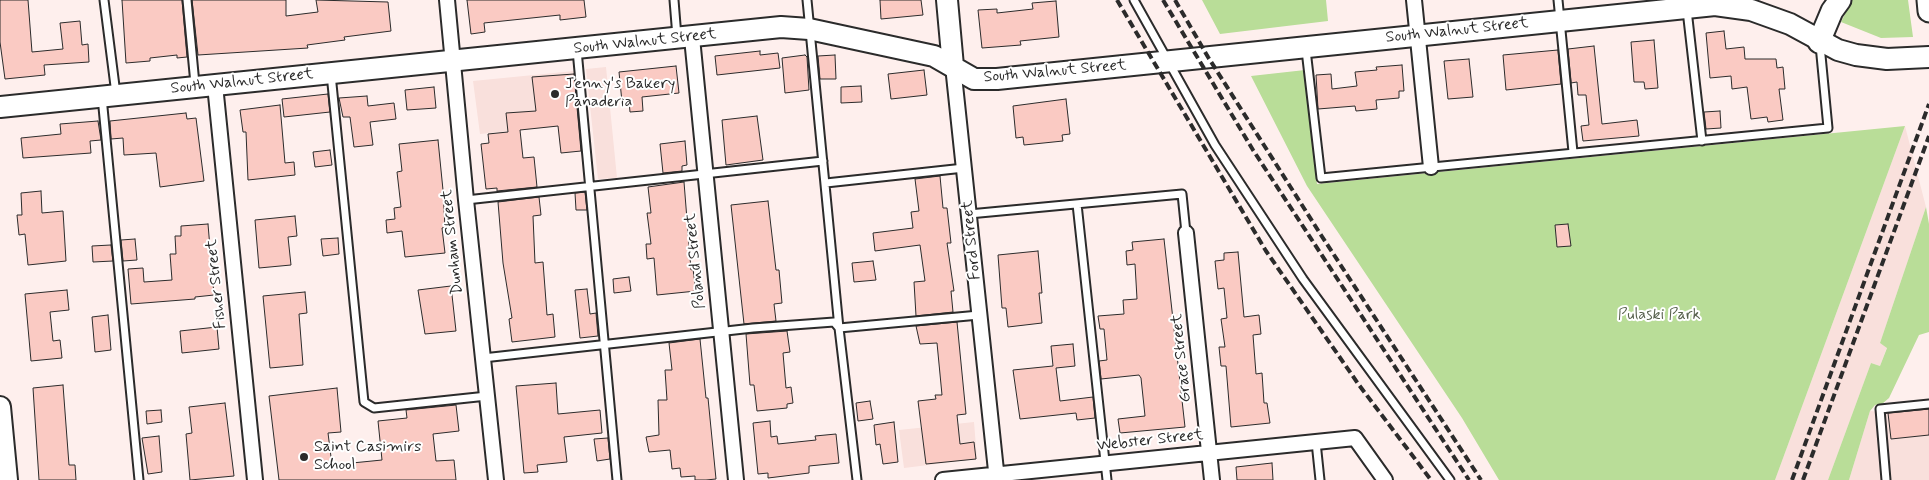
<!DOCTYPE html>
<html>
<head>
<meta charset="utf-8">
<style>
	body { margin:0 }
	canvas { display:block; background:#feefed }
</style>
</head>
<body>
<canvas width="1929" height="480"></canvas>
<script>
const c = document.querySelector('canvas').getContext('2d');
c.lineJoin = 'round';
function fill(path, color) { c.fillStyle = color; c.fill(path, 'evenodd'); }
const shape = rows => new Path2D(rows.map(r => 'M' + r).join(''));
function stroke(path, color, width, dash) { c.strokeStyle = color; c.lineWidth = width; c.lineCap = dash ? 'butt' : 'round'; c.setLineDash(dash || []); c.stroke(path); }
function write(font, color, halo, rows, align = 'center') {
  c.font = font + ' Mynerve,sans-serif'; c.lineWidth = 4; c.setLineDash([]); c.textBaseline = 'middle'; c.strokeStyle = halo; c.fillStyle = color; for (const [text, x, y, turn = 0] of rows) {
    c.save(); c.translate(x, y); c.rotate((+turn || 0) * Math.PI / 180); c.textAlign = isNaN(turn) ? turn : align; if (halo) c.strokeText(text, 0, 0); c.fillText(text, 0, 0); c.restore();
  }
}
fill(shape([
	[606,67,617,178,598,179,586,69],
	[574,71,579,124,480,134,473,81],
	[1905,126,1926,207,1880,343,1887,347,1880,366,1871,363,1828,480,1775,480],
	[1929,408,1929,480,1849,480,1870,411,1888,413],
	[974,422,977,459,904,468,899,430]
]), '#f9e0dc');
fill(shape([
	[1202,0,1326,0,1328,21,1220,34],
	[1852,0,1908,0,1913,37,1881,38,1841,22],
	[1305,70,1317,184,1905,126,1775,480,1499,480,1462,418,1307,186,1251,76],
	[1926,207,1929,224,1929,332,1919,335,1889,398,1882,404,1875,405,1870,411,1849,480,1828,480,1871,363,1880,366,1887,348,1880,343]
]), '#b9dd98');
const building = shape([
	[0,0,28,0,32,52,63,49,60,23,80,21,82,45,88,44,89,62,44,65,45,75,5,79,0,42,0,0],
	[122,0,182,0,187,57,177,58,177,55,150,58,150,61,126,63,122,0],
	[192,0,286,0,286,16,318,12,316,0,388,2,391,31,344,37,345,40,307,45,308,48,198,55,192,0],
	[467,0,584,0,586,17,560,20,560,15,484,23,485,32,471,34,467,0],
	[880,0,921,0,923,15,881,19,880,0],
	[1056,1,1059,37,1020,41,1021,45,982,48,978,10,997,9,997,13,1033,9,1032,3,1056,1],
	[1724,31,1726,49,1744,47,1745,59,1776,59,1777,68,1783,67,1785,89,1779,89,1783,120,1768,122,1767,117,1751,119,1747,87,1732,89,1731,76,1710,78,1706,33,1724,31],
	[1654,40,1658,88,1645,89,1644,82,1634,82,1631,42,1654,40],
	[1594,46,1602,124,1637,120,1639,136,1583,141,1581,126,1589,125,1586,95,1578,95,1577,82,1571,83,1568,49,1594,46],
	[1558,50,1561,84,1506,90,1503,55,1558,50],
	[760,51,760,55,778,53,780,68,717,75,715,56,760,51],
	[805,55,807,57,809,90,785,93,782,58,805,55],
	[835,55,836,79,820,79,818,56,835,55],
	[1469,59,1473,97,1448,99,1444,61,1469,59],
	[1402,65,1404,91,1399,91,1399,98,1376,100,1377,109,1356,111,1355,106,1318,109,1316,75,1331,74,1332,89,1357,86,1355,72,1377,70,1376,67,1402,65],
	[676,66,679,93,642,97,643,111,630,112,629,101,622,102,619,72,676,66],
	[924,70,927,95,891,99,888,74,924,70],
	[574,74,581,151,561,153,558,126,520,130,523,158,534,157,537,187,497,191,497,188,486,189,481,144,489,143,488,134,508,132,506,113,536,111,532,77,574,74],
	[861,86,862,102,841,103,841,87,861,86],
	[434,87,436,108,407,110,405,90,434,87],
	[328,94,330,112,284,117,282,99,328,94],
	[367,96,368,106,394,103,396,119,370,122,373,145,354,147,350,117,343,117,339,98,367,96],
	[1066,99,1070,134,1062,135,1063,141,1024,145,1023,137,1016,138,1013,106,1066,99],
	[280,105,285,163,294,162,295,175,248,180,246,132,243,132,240,110,280,105],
	[1720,111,1721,128,1706,129,1704,112,1720,111],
	[186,113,187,119,196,118,204,181,160,187,156,153,124,155,123,138,111,139,110,121,186,113],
	[757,116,763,160,726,165,722,120,757,116],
	[98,121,101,140,90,141,91,153,23,158,21,138,61,134,60,124,98,121],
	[438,140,443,190,445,227,442,228,445,253,405,257,402,231,387,233,386,220,395,219,394,208,401,207,397,172,402,171,399,144,438,140],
	[685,141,687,165,682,166,682,171,663,173,660,144,685,141],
	[330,150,332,165,315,167,313,152,330,150],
	[940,176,943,208,947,208,951,243,947,243,954,291,951,291,953,312,916,316,914,282,925,281,920,245,875,251,873,233,913,228,911,212,919,211,915,179,940,176],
	[684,182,691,270,693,269,696,291,657,295,654,258,647,259,646,244,651,244,647,213,651,213,648,187,684,182],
	[41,191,42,213,63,211,66,261,28,265,25,234,19,235,17,215,22,215,21,193,41,191],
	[585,192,587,210,576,210,575,193,585,192],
	[539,197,541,215,533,216,535,263,543,262,547,315,553,314,555,337,512,342,509,319,512,318,503,263,498,202,539,197],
	[768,201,776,270,779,270,782,303,774,304,776,321,744,324,731,205,768,201],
	[295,216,297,236,288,237,291,265,259,268,255,220,295,216],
	[208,224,214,295,195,297,195,299,131,304,128,269,143,268,144,282,172,280,170,254,176,254,175,236,181,236,181,226,208,224],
	[1568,224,1571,246,1557,247,1555,225,1568,224],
	[338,238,339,254,323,256,321,239,338,238],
	[135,239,137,260,123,261,121,240,135,239],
	[1164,239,1185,427,1120,433,1118,419,1145,416,1141,378,1139,375,1101,379,1099,361,1107,360,1104,329,1100,329,1098,316,1124,314,1123,300,1137,299,1135,264,1127,265,1126,251,1133,250,1132,242,1164,239],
	[111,245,113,261,93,262,92,246,111,245],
	[1038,251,1042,293,1039,293,1042,323,1008,327,1006,308,1002,308,998,255,1038,251],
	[1238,252,1244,317,1259,315,1261,334,1253,335,1256,374,1262,373,1264,403,1267,403,1270,423,1231,427,1226,366,1221,366,1219,347,1225,347,1221,319,1227,318,1224,288,1218,289,1215,261,1224,260,1224,253,1238,252],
	[873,261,876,280,854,282,852,263,873,261],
	[629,277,631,291,614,293,613,279,629,277],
	[451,286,456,331,425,334,418,290,451,286],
	[587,289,590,314,596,313,598,336,580,338,575,290,587,289],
	[67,290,69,310,50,312,53,341,60,340,62,358,31,361,25,294,67,290],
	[305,292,307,313,299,314,303,365,270,368,263,296,305,292],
	[108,315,111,350,95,352,92,317,108,315],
	[957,322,966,414,957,415,960,444,974,442,976,459,926,464,918,401,936,399,935,395,942,395,937,343,920,344,916,326,957,322],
	[217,327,219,349,182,353,180,331,217,327],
	[787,331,790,352,783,353,786,388,791,387,793,403,787,404,787,408,757,411,754,385,750,385,746,334,787,331],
	[700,339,706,398,708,398,716,479,706,480,695,480,695,476,681,477,680,468,672,469,670,450,649,452,646,437,659,435,658,400,667,400,665,370,672,370,669,343,700,339],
	[1073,344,1075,366,1056,368,1060,401,1093,397,1095,418,1077,420,1076,413,1020,419,1013,370,1053,366,1051,346,1073,344],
	[556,383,558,414,600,410,602,433,564,437,567,462,537,465,538,472,524,473,516,386,556,383],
	[63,385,69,465,75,465,76,480,39,480,33,388,63,385],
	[337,388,341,432,328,433,332,465,382,460,378,421,407,418,406,410,456,405,459,431,433,434,436,461,454,460,456,480,279,480,269,396,337,388],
	[870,401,873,419,858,421,856,403,870,401],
	[225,403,234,476,190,480,186,434,192,433,189,407,225,403],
	[1929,409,1929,435,1891,439,1888,413,1929,409],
	[161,410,162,422,147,424,146,411,161,410],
	[770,421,771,437,777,436,778,444,816,440,815,436,836,434,839,463,809,466,809,473,768,478,768,473,758,474,753,423,770,421],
	[894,422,898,462,883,464,880,444,876,445,874,425,894,422],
	[159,436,162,472,148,474,142,438,159,436],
	[608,438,610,459,597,461,594,439,608,438],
	[1272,463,1273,480,1237,480,1236,467,1272,463]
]);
fill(building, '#facac3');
stroke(building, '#2b2b2b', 1);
const lane = shape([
	[104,0,116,94],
	[187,0,195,84],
	[674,0,677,37],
	[807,0,839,328,857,480],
	[1134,0,1215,145,1303,279,1450,480],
	[1558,0,1573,152],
	[1687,10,1702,141],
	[577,50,617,480],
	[1306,50,1321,178,1828,128,1820,45],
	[331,74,364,402,374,408,487,396],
	[102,97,139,480],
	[826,183,964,168],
	[466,200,823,161],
	[1077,204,1107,480],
	[969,214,1182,194,1186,233],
	[483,358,753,328,834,322,839,328,979,315],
	[1316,442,1320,480],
	[1886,480,1880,409,1929,404]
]);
const street = shape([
	[447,0,466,200,496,480],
	[1414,0,1431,167],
	[692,38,736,480],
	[953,66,997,480],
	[215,85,255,480],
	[1186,233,1212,480],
	[943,480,1355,438,1385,480]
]);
const secondary = shape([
	[947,0,953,66],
	[0,107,781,27,809,29,934,56,974,79,997,79,1715,5,1751,10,1790,24,1838,50,1856,55,1887,59,1929,57],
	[0,407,7,480]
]);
const primary = shape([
	[1928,0,1929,11],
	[1819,42,1832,11,1840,0]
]);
stroke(lane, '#2b2b2b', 11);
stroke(street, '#2b2b2b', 18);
stroke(secondary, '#2b2b2b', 24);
stroke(primary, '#2b2b2b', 25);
stroke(lane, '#fff', 7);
stroke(street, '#fff', 14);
stroke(secondary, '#fff', 20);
stroke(primary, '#fff', 21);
stroke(shape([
	[1117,0,1266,251,1359,385,1431,480],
	[1163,0,1253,150,1469,480],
	[1175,0,1208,57,1321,235,1481,480],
	[1792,480,1929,104],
	[1803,480,1929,136]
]), '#2b2b2b', 4, [8, 4]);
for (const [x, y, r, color] of [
	[555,94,5,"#2b2b2b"],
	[304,457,5,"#2b2b2b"]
]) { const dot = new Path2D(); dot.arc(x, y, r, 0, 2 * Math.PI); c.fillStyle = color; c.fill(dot); stroke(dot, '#fff', 2); }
write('16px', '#2b2b2b', '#fff', [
	["South Walnut Street",1457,31,-6],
	["South Walnut Street",645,42,-6],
	["South Walnut Street",1055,72,-5],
	["South Walnut Street",242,82,-6],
	["Ford Street",972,240,-96],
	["Dunham Street",453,242,-96],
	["Poland Street",696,261,-96],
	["Fisher Street",217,284,-96],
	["Grace Street",1182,358,-96],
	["Webster Street",1150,441,-6]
]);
write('16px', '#2b2b2b', '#fff', [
	["Jenny's Bakery",565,85],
	["Panaderia",565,103],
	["Saint Casimirs",314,448],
	["School",314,466]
], 'left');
write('16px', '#56604c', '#fff', [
	["Pulaski Park",1659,316]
]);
</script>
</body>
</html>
